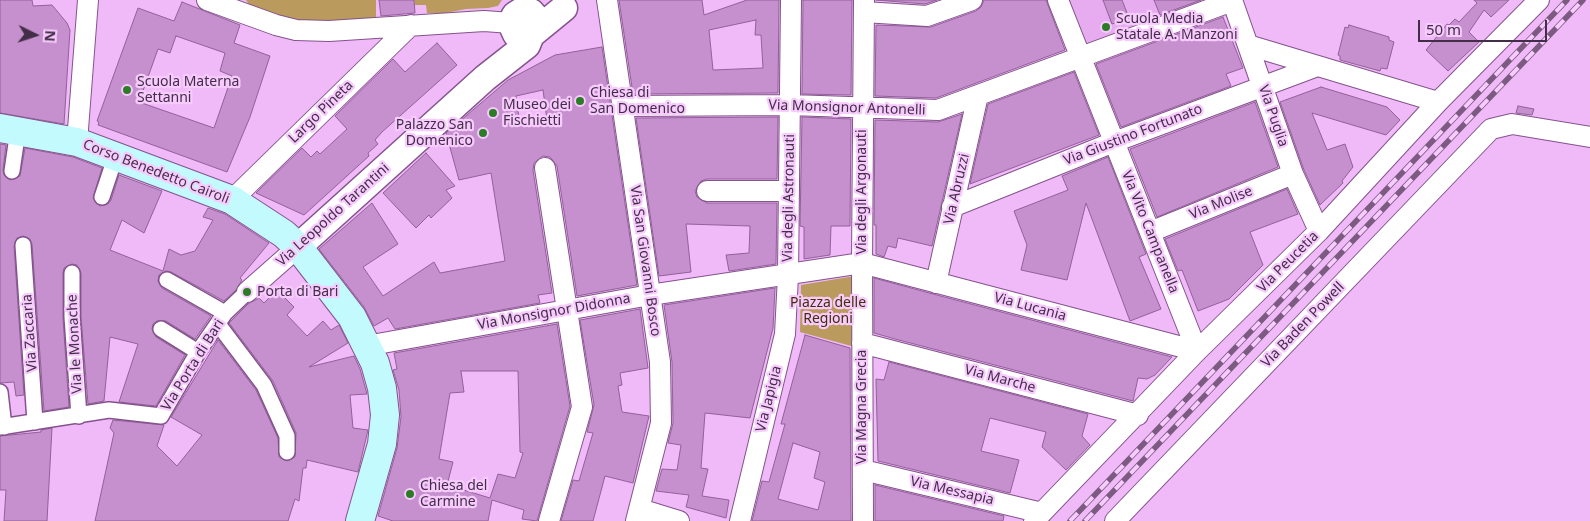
<!DOCTYPE html>
<html>
<head>
<meta charset="utf-8">
<style>
	body { margin:0 }
	#map { position:relative; width:1590px; height:521px; overflow:hidden; background:#f0b9f8; font-family:"Noto Sans",sans-serif }
	canvas { display:block }
	.north { position:absolute; left:10px; top:10px; width:50px; height:50px; -webkit-text-stroke:4px #f7cbfd; paint-order:stroke; rotate:94deg; font-size:14px; font-weight:700; line-height:20px; text-align:center; color:#432e47 }
	.north::after { content:''; display:block; margin:auto; width:18px; height:22px; background:#432e47; clip-path:polygon(50% 0,100% 100%,50% 72%,0 100%) }
	.scale { position:absolute; left:1418px; top:20px; width:129px; height:22px; box-sizing:border-box; border:2px solid #432e47; border-top:0; padding-left:6px; font-size:15px; line-height:18px; white-space:nowrap; color:#432e47; -webkit-text-stroke:4px #f7cbfd; paint-order:stroke }
</style>
</head>
<body>
<div id="map">
<canvas width="1590" height="521"></canvas>
<div class="north">N</div>
<div class="scale">50 m</div>
</div>
<script>
const c = document.querySelector('canvas').getContext('2d');
c.lineJoin = 'round';
function fill(path, color) { c.fillStyle = color; c.fill(path, 'evenodd'); }
const shape = rows => new Path2D(rows.map(r => 'M' + r).join(''));
function stroke(path, color, width, dash) { c.strokeStyle = color; c.lineWidth = width; c.lineCap = dash ? 'butt' : 'round'; c.setLineDash(dash || []); c.stroke(path); }
function write(font, color, halo, rows, align = 'center') {
  c.font = font + ' "Noto Sans",sans-serif'; c.lineWidth = 4.5; c.setLineDash([]); c.textBaseline = 'middle'; c.strokeStyle = halo; c.fillStyle = color; for (const [text, x, y, turn = 0] of rows) {
    c.save(); c.translate(x, y); c.rotate((+turn || 0) * Math.PI / 180); c.textAlign = isNaN(turn) ? turn : align; if (halo) c.strokeText(text, 0, 0); c.fillText(text, 0, 0); c.restore();
  }
}
fill(shape([
	[1069,0,1204,0,1086,44]
]), '#e7abef');
fill(shape([
	[246,0,376,0,376,18,301,24,250,6],
	[414,0,502,0,498,6,488,8,466,9,445,13,427,13,426,5,415,5],
	[855,276,855,347,800,332,801,285]
]), '#bb9a5d');
const building = shape([
	[0,0,32,0,33,6,52,5,67,23,70,30,64,124,0,113,0,0],
	[379,0,414,0,415,13,381,16,379,0],
	[619,0,702,0,704,15,747,0,779,0,778,93,633,94,619,0],
	[756,20,755,35,761,35,763,68,713,70,709,30,756,20],
	[803,0,852,0,851,95,802,94,803,0],
	[876,0,937,0,925,4,876,0],
	[984,0,1046,0,1065,50,936,98,875,96,876,25,931,27,976,11,981,7,984,0],
	[1103,0,1122,0,1129,18,1112,24,1103,0],
	[1154,0,1201,0,1160,15,1154,0],
	[1474,0,1509,0,1491,17,1484,10,1469,32,1479,42,1448,71,1426,50,1447,24,1449,25,1455,19,1459,22,1477,3,1474,0],
	[182,2,240,25,234,43,270,56,250,117,227,172,98,125,99,122,97,121,138,8,174,21,182,2],
	[176,36,225,53,220,71,232,76,214,128,139,102,158,49,170,53,176,36],
	[1223,17,1243,68,1226,74,1231,86,1121,127,1096,64,1223,17],
	[1349,25,1389,37,1389,40,1394,42,1387,69,1381,68,1380,71,1340,60,1340,56,1338,55,1345,27,1348,28,1349,25],
	[437,43,457,65,382,132,375,140,378,144,368,153,369,156,304,215,256,193,302,148,311,157,317,151,320,154,347,129,335,116,393,59,405,72,437,43],
	[602,47,637,285,577,296,557,166,550,157,543,156,534,163,533,170,552,293,538,295,540,303,395,329,388,318,374,326,364,307,319,249,372,203,398,244,363,267,383,296,434,262,440,273,505,261,491,173,459,180,446,133,508,80,555,55,602,47],
	[543,90,547,120,520,125,516,96,543,90],
	[1074,72,1099,135,970,184,988,104,1074,72],
	[1321,87,1387,107,1400,120,1386,135,1312,113,1327,150,1345,144,1353,167,1342,181,1343,183,1320,205,1304,170,1280,102,1321,87],
	[1255,102,1278,167,1157,217,1130,149,1255,102],
	[1518,106,1534,109,1532,115,1516,113,1518,106],
	[962,114,932,246,898,238,896,248,888,246,884,257,876,254,876,225,874,225,875,120,938,122,962,114],
	[778,117,777,179,707,179,701,181,695,191,697,197,707,203,777,203,776,264,729,271,726,255,749,253,750,226,686,224,691,272,659,276,636,118,778,117],
	[802,117,851,119,850,226,831,226,830,255,804,259,804,227,800,226,802,117],
	[0,144,6,145,3,170,4,175,10,180,20,176,25,148,73,157,102,168,93,198,100,206,108,204,111,200,119,175,162,191,144,233,122,220,110,250,163,271,169,249,181,255,195,251,213,220,203,217,208,208,225,214,269,243,240,278,242,280,236,290,224,301,171,272,166,271,159,275,158,281,162,288,211,316,195,339,166,321,157,321,153,324,152,329,156,337,185,355,156,406,119,402,138,344,110,337,104,401,88,404,81,317,81,273,77,265,72,264,64,268,63,273,63,318,69,407,44,411,32,244,30,239,23,236,17,238,14,246,24,395,16,396,14,382,0,383,0,144],
	[426,153,455,186,446,190,452,198,431,218,429,215,416,228,383,193,426,153],
	[1108,157,1146,254,1139,257,1161,309,1130,321,1086,203,1067,280,1021,270,1027,245,1014,211,1068,190,1062,176,1108,157],
	[1287,189,1298,214,1250,232,1263,265,1229,299,1198,311,1182,270,1178,271,1165,239,1287,189],
	[874,278,933,294,1172,357,1155,375,1147,379,1138,378,1133,401,895,339,874,333,874,278],
	[775,288,773,328,750,418,705,413,701,468,708,469,702,496,729,500,726,518,686,507,689,495,656,491,662,469,677,470,681,445,668,443,673,423,672,362,664,305,775,288],
	[277,290,294,307,287,315,307,336,323,321,331,330,339,325,348,343,309,367,354,356,360,369,367,394,350,395,353,428,368,430,358,472,307,460,306,468,303,468,299,501,295,499,288,521,95,521,114,433,110,428,113,420,164,425,157,446,177,466,202,435,171,417,218,340,256,390,278,438,279,457,287,461,295,457,296,433,273,381,229,323,248,304,259,298,264,303,277,290],
	[640,309,648,368,620,373,622,385,618,386,622,412,649,416,633,483,605,476,593,521,561,521,573,480,579,481,593,433,587,432,594,405,580,320,640,309],
	[557,324,570,406,537,521,522,519,524,510,492,500,488,521,393,521,378,516,397,448,401,417,399,390,393,370,397,369,394,353,557,324],
	[461,371,518,371,520,452,523,453,515,478,498,474,490,498,447,485,453,462,439,459,450,393,464,392,461,371],
	[805,335,850,348,851,521,752,521,762,481,769,482,785,424,781,424,805,335],
	[793,443,820,452,814,478,825,482,818,510,778,499,793,443],
	[889,362,1088,414,1082,436,1090,445,1066,470,1042,447,1046,432,990,418,981,451,1019,460,1010,493,878,461,876,379,884,380,889,362],
	[52,428,47,521,4,521,6,490,0,490,0,436,41,432,41,430,52,428],
	[875,485,1004,516,1003,521,875,521,875,485]
]);
fill(building, '#c590cd');
stroke(building, '#92609a', 1);
const pedestrian = shape([
	[12,171,18,130],
	[102,197,115,158],
	[23,245,35,422],
	[72,273,72,317,79,416],
	[167,280,225,313],
	[218,324,264,385,287,436,287,452],
	[161,329,198,352],
	[0,392,4,427],
	[0,427,109,410,161,416,198,352,225,313,247,292]
]);
const minor = shape([
	[207,0,276,25,296,30,329,31,484,21,511,23],
	[607,0,660,362,661,423,636,521],
	[1058,0,1197,351],
	[1232,0,1293,174,1319,231],
	[864,12,927,16,972,0],
	[1248,45,1438,102],
	[622,106,790,105,938,110,1232,1],
	[77,142,88,0],
	[545,168,582,407,549,521],
	[707,191,789,191],
	[232,200,411,25],
	[952,207,1114,142,1315,67],
	[1150,232,1293,174],
	[936,283,978,95],
	[247,292,298,247],
	[862,343,1138,415],
	[366,346,650,295,862,263,1197,351],
	[863,470,1042,513],
	[640,509,679,521],
	[740,521,785,334,788,276,791,0],
	[863,521,862,263,864,0],
	[1034,521,1197,351,1319,231,1438,102,1539,0],
	[1115,521,1491,129,1512,124,1590,137]
]);
const tertiary = shape([
	[531,35,526,37,516,34,511,23,515,15,523,10,531,12,537,19,537,30],
	[298,247,485,78,527,45,531,35,564,8]
]);
const secondary = shape([
	[0,128,77,142,232,200,284,234,298,247,352,317,375,363,382,388,385,415,382,444,360,521]
]);
stroke(pedestrian, '#84538c', 18);
stroke(minor, '#84538c', 22);
stroke(tertiary, '#84538c', 29);
stroke(secondary, '#84538c', 30);
stroke(pedestrian, '#fff', 15);
stroke(minor, '#fff', 20);
stroke(tertiary, '#fff', 26);
stroke(secondary, '#c3fafe', 28);
const rail = shape([
	[1070,521,1567,0],
	[1085,521,1583,0]
]);
stroke(rail, '#7c5b81', 5.5);
stroke(rail, '#f7cbfd', 4, [11]);
for (const [x, y, r, color] of [
	[1106,27,5,"#2c7c26"],
	[127,90,5,"#2c7c26"],
	[580,101,5,"#2c7c26"],
	[493,113,5,"#2c7c26"],
	[483,133,5,"#2c7c26"],
	[247,292,5,"#2c7c26"],
	[410,494,5,"#2c7c26"]
]) { const dot = new Path2D(); dot.arc(x, y, r, 0, 2 * Math.PI); c.fillStyle = color; c.fill(dot); stroke(dot, '#f7cbfd', 2); }
write('14px', '#432e47', '#f7cbfd', [
	["Scuola Media",1116,19],
	["Statale A. Manzoni",1116,35],
	["Scuola Materna",137,82],
	["Settanni",137,98],
	["Chiesa di",590,93],
	["San Domenico",590,109],
	["Museo dei",503,105],
	["Fischietti",503,121],
	["Palazzo San",473,125,"right"],
	["Domenico",473,141,"right"],
	["Porta di Bari",257,292],
	["Chiesa del",420,486],
	["Carmine",420,502]
], 'left');
write('14px', '#432e47', '#f7cbfd', [
	["Via Monsignor Antonelli",847,108,2],
	["Largo Pineta",321,112,-44],
	["Via Puglia",1273,116,71],
	["Via Giustino Fortunato",1133,135,-21],
	["Corso Benedetto Cairoli",156,172,21],
	["Via Abruzzi",957,189,-77],
	["Via degli Argonauti",862,192,-90],
	["Via degli Astronauti",789,198,-89],
	["Via Molise",1221,203,-22],
	["Via Leopoldo Tarantini",333,215,-42],
	["Via Vito Campanella",1150,232,68],
	["Via San Giovanni Bosco",645,261,82],
	["Via Peucetia",1288,262,-45],
	["Via Lucania",1030,307,15],
	["Via Monsignor Didonna",554,312,-10],
	["Via Baden Powell",1303,325,-46],
	["Via Zaccaria",30,333,-94],
	["Via le Monache",75,344,-93],
	["Via Porta di Bari",193,365,-58],
	["Via Marche",1000,379,15],
	["Via Japigia",769,399,-76],
	["Via Magna Grecia",862,407,-90],
	["Via Messapia",952,491,13]
]);
write('14px', '#412f07', '#f7cbfd', [
	["Piazza delle",828,303],
	["Regioni",828,319]
]);
</script>
</body>
</html>
